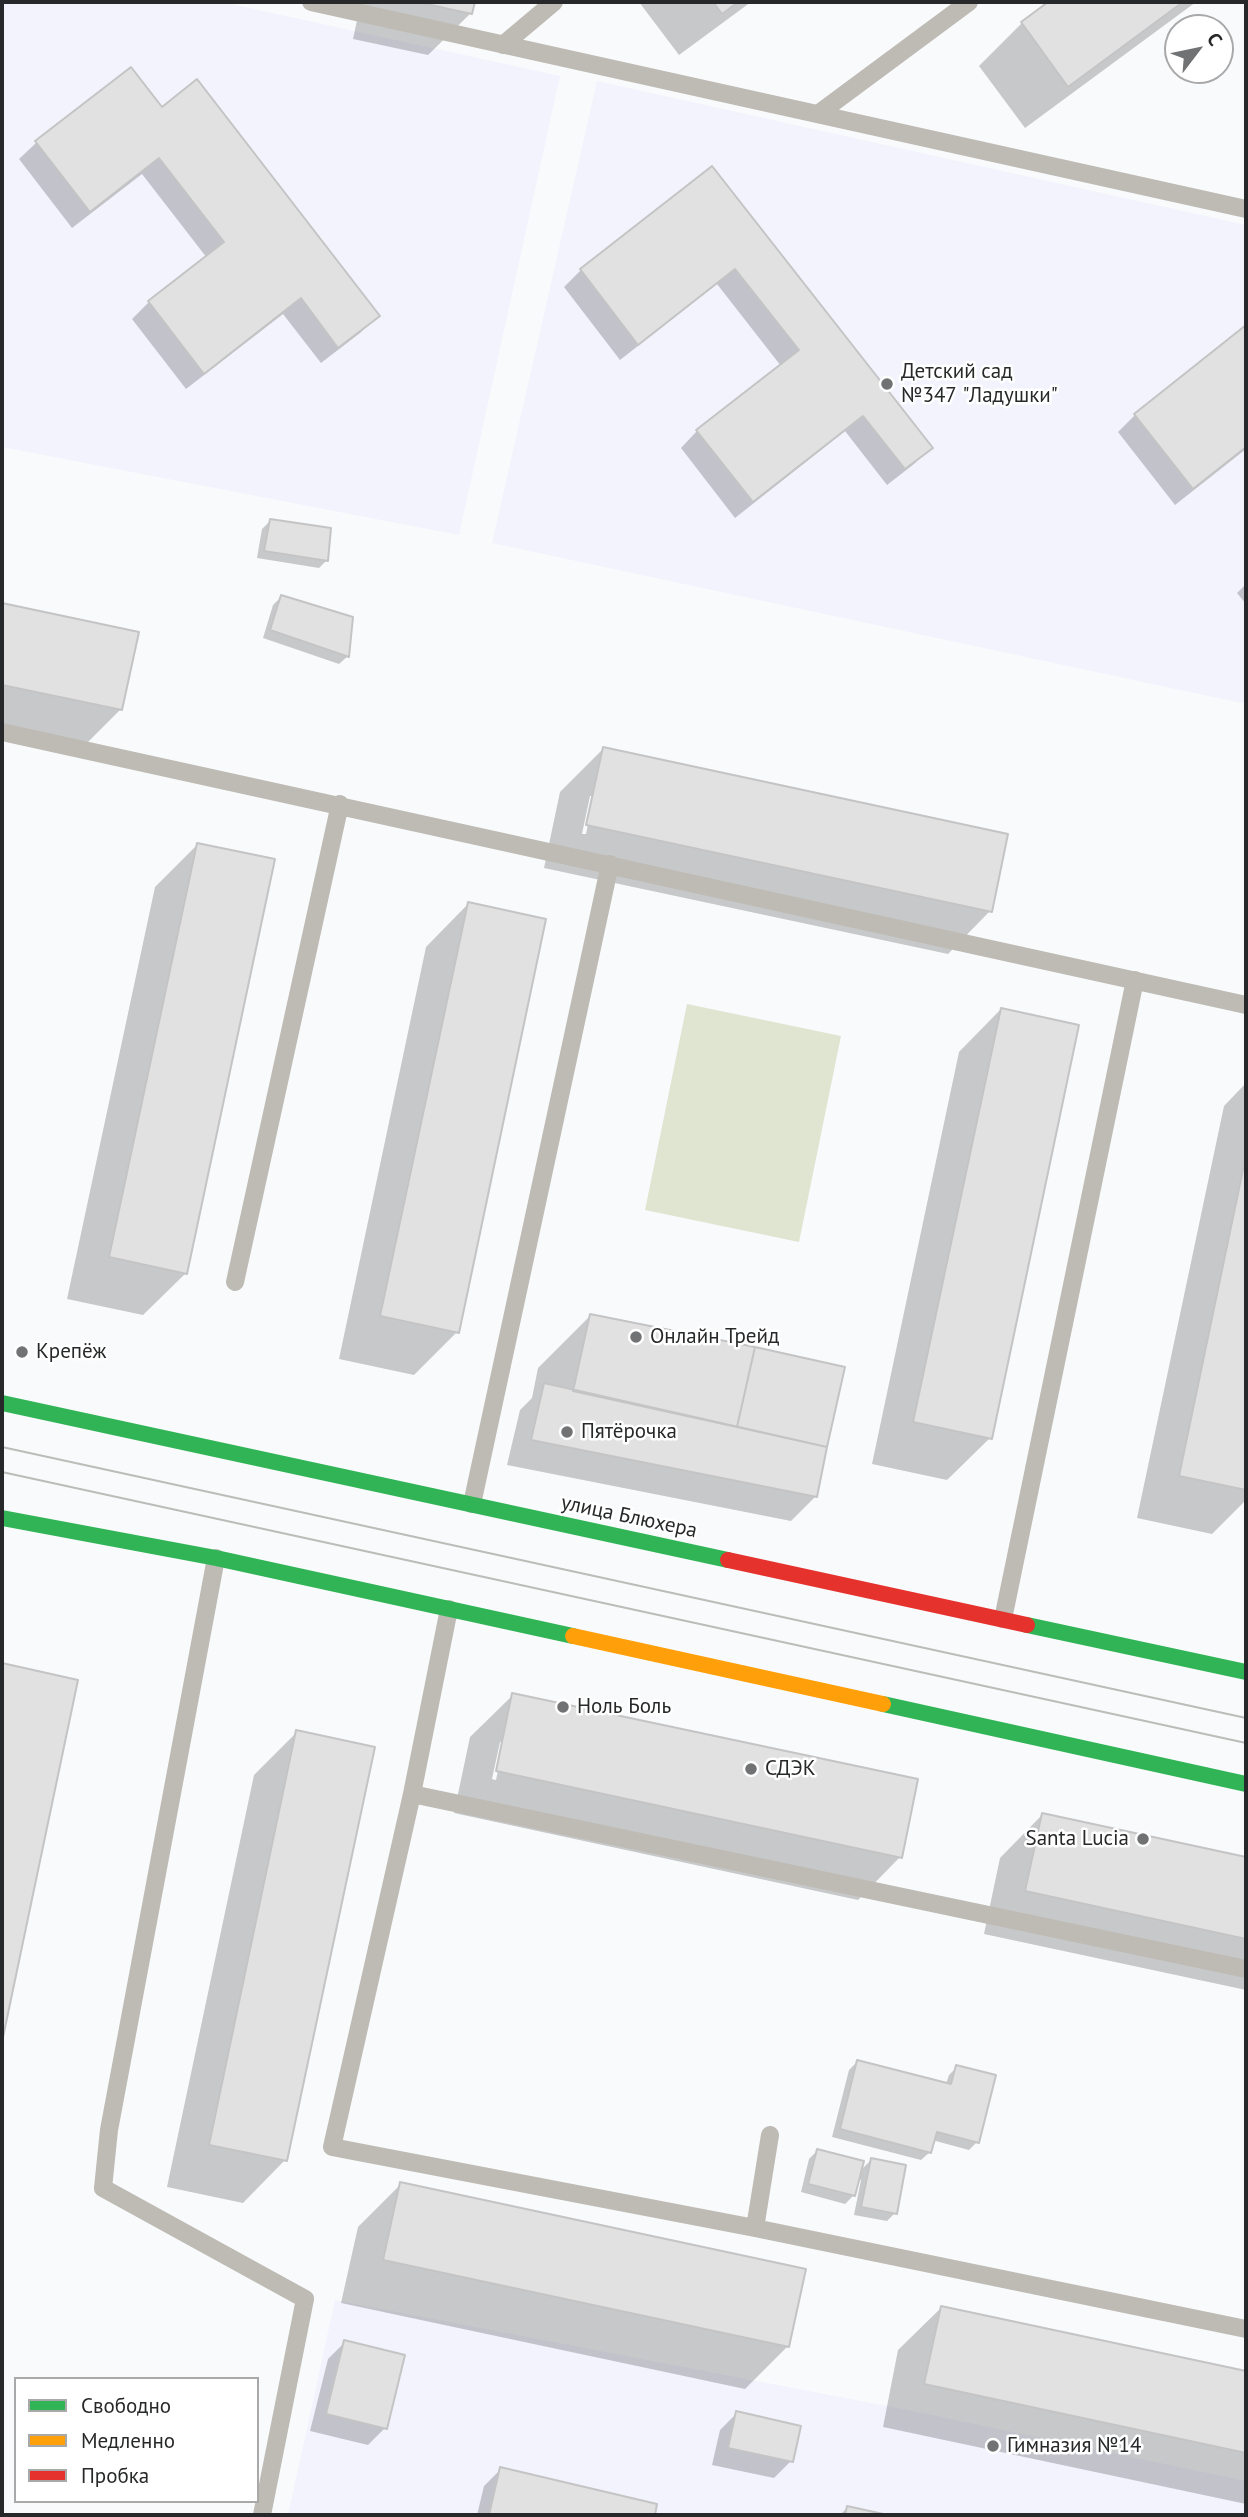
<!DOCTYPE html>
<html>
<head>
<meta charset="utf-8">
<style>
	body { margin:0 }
	#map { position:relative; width:1248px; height:2517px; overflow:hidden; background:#f8fafc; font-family:"PT Sans",sans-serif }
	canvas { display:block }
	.frame { position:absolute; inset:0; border:4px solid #272829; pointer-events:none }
	.legend { position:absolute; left:14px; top:2377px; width:245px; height:126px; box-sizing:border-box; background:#fff; border:2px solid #a9a9a9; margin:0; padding:9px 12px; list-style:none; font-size:21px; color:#272829 }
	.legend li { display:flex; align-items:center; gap:14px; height:35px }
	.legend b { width:35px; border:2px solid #a9a9a9 }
	.north { position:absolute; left:1164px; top:14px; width:70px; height:70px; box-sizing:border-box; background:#fff; border:2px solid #a9a9a9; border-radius:50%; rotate:58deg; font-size:19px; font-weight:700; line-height:28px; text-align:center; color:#272829 }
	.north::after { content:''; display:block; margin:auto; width:24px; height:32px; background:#707273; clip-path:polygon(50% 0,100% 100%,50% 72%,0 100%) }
</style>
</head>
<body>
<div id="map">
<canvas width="1248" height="2517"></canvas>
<div class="frame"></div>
<ul class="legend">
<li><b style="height:9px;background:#30b455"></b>Свободно</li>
<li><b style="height:9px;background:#ff9f0a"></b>Медленно</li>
<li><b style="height:9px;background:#e5322d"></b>Пробка</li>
</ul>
<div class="north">С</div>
</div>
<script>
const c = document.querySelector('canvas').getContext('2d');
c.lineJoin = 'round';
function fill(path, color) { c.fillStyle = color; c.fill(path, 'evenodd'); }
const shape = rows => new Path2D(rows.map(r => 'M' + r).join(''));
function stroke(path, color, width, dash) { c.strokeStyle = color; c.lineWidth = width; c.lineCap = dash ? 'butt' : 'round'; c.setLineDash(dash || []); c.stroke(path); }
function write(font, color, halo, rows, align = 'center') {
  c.font = font + ' "PT Sans",sans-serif'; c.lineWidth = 5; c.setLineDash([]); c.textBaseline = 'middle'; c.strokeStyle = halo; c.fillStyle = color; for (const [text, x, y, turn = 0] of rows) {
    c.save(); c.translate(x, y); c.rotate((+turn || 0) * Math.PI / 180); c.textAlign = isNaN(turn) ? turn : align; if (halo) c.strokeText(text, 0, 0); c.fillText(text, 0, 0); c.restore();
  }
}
fill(shape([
	[2,2,222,2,560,76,459,535,2,447],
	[597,81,1246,225,1246,704,492,543],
	[335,2300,913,2411,1246,2481,1246,2515,288,2515]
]), '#f3f3fe');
fill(shape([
	[687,1004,841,1036,799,1242,645,1210]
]), '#dfe5d1');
fill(shape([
	[361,2,473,2,471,13,428,55,353,39],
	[639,2,751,2,679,55],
	[1051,2,1196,2,1025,128,979,66,1022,23],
	[130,69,161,109,377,316,360,333,321,363,283,314,186,389,132,319,149,302,207,258,142,174,72,228,19,159,36,143],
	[711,168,931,447,914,464,887,485,845,431,735,518,681,448,697,431,781,366,717,284,620,360,564,287,581,270],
	[1246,327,1246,449,1175,505,1118,432,1135,415],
	[271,520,327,560,319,568,257,558,262,529],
	[1246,584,1246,604,1237,593],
	[281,597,348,656,339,664,263,638,273,605],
	[2,605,136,634,120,710,78,752,2,736],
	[603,749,990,911,948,954,544,868,560,792],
	[590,796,594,796,586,834,582,834],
	[197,845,186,1273,143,1315,67,1299,155,887],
	[468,904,457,1332,414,1375,339,1359,426,947],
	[1001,1009,990,1438,947,1480,872,1464,959,1052],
	[1246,1083,1246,1500,1212,1534,1137,1518,1224,1106],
	[590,1316,816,1496,791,1521,507,1465,520,1410,532,1398,538,1368],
	[2,1665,76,1681,2,2033],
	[513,1695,900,1857,858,1900,454,1813,470,1737],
	[500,1742,504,1742,496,1780,492,1779],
	[297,1732,285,2160,243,2203,167,2187,254,1775],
	[1042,1815,1246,1859,1246,1990,984,1934,1000,1858],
	[857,2062,946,2084,949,2075,957,2067,977,2142,969,2150,932,2140,930,2152,921,2160,832,2137,849,2070],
	[817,2151,860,2171,871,2160,895,2213,887,2221,854,2215,861,2180,858,2179,854,2195,845,2204,801,2192,809,2159],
	[401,2184,788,2346,745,2389,341,2303,358,2227],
	[941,2308,1246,2373,1246,2504,883,2427,898,2350],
	[345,2342,385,2428,368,2445,310,2431,328,2359],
	[737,2413,791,2461,774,2478,712,2465,720,2430],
	[501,2469,655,2506,653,2515,477,2515,484,2486],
	[847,2508,880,2515,840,2515]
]), '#0003');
const building = shape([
	[417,2,475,2,472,14,417,2],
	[713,2,738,2,722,14,713,2],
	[1048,2,1183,2,1068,87,1021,22,1048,2],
	[131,67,162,107,197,79,380,316,338,348,301,298,204,374,148,301,224,242,159,158,90,212,35,141,131,67],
	[712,166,933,448,905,469,863,416,753,502,696,430,799,350,735,269,638,345,580,269,712,166],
	[1246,325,1246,447,1193,489,1134,414,1246,325],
	[270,519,331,528,328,561,264,551,270,519],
	[281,595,353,617,349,657,270,630,281,595],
	[2,603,139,632,122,710,2,685,2,603],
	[603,747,1008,834,992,912,586,825,603,747],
	[197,843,275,859,187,1274,109,1257,197,843],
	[468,902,546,919,459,1333,380,1316,468,902],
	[1001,1008,1079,1025,992,1439,913,1422,1001,1008],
	[1246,1155,1246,1490,1179,1476,1246,1155],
	[590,1314,755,1347,737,1427,573,1391,590,1314],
	[755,1347,845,1367,827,1447,737,1427,755,1347],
	[544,1383,827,1447,817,1497,531,1440,544,1383],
	[2,1663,78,1680,2,2042,2,1663],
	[512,1693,918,1779,902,1858,496,1771,512,1693],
	[296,1730,375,1747,287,2161,209,2145,296,1730],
	[1042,1813,1246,1857,1246,1939,1025,1891,1042,1813],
	[857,2060,951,2084,956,2065,996,2075,979,2143,937,2132,931,2153,840,2129,857,2060],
	[817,2149,864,2161,855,2196,808,2184,817,2149],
	[871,2158,906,2165,897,2214,861,2207,871,2158],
	[400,2182,806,2269,789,2347,383,2260,400,2182],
	[941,2306,1246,2371,1246,2453,924,2384,941,2306],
	[344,2340,405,2355,387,2429,326,2414,344,2340],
	[736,2411,801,2426,793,2462,728,2448,736,2411],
	[500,2467,657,2504,655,2515,489,2515,500,2467],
	[847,2506,888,2515,845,2515,847,2506]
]);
fill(building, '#e1e1e2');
stroke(building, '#c4c4c5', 2);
stroke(shape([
	[311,2,1246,209],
	[503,45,554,2],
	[818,114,969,2],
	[2,732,1246,1005],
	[235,1282,340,804],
	[472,1504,610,864],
	[216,1558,109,2130,103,2188,305,2299,262,2515],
	[449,1609,412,1794,1246,1969],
	[1003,1619,1135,980],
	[412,1794,332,2147,755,2228,1246,2329],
	[755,2228,770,2135]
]), '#bebab4', 18);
stroke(shape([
	[2,1403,728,1560],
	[2,1518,216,1558,573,1636],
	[1027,1625,1246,1672],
	[883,1704,1246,1784]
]), '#30b455', 16);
stroke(shape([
	[573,1636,883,1704]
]), '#ff9f0a', 16);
stroke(shape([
	[728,1560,1027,1625]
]), '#e5322d', 16);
stroke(shape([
	[2,1447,1246,1718],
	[2,1472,1246,1743]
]), '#bcbcb9', 2);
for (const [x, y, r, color] of [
	[887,384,7,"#707273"],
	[636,1337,7,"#707273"],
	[22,1352,7,"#707273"],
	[567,1432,7,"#707273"],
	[563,1707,7,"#707273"],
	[751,1769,7,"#707273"],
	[1143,1839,7,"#707273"],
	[993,2446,7,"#707273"]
]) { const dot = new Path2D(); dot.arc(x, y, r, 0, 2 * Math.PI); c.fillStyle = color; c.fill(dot); stroke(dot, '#fff', 2.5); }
write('21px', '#272829', '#fff', [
	["Детский сад",901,372],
	["№347 \"Ладушки\"",901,396],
	["Онлайн Трейд",650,1337],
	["Крепёж",36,1352],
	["Пятёрочка",581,1432],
	["Ноль Боль",577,1707],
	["СДЭК",765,1769],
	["Santa Lucia",1129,1839,"right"],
	["Гимназия №14",1007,2446]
], 'left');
write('21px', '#272829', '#fff', [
	["улица Блюхера",629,1517,12]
]);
</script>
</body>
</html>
